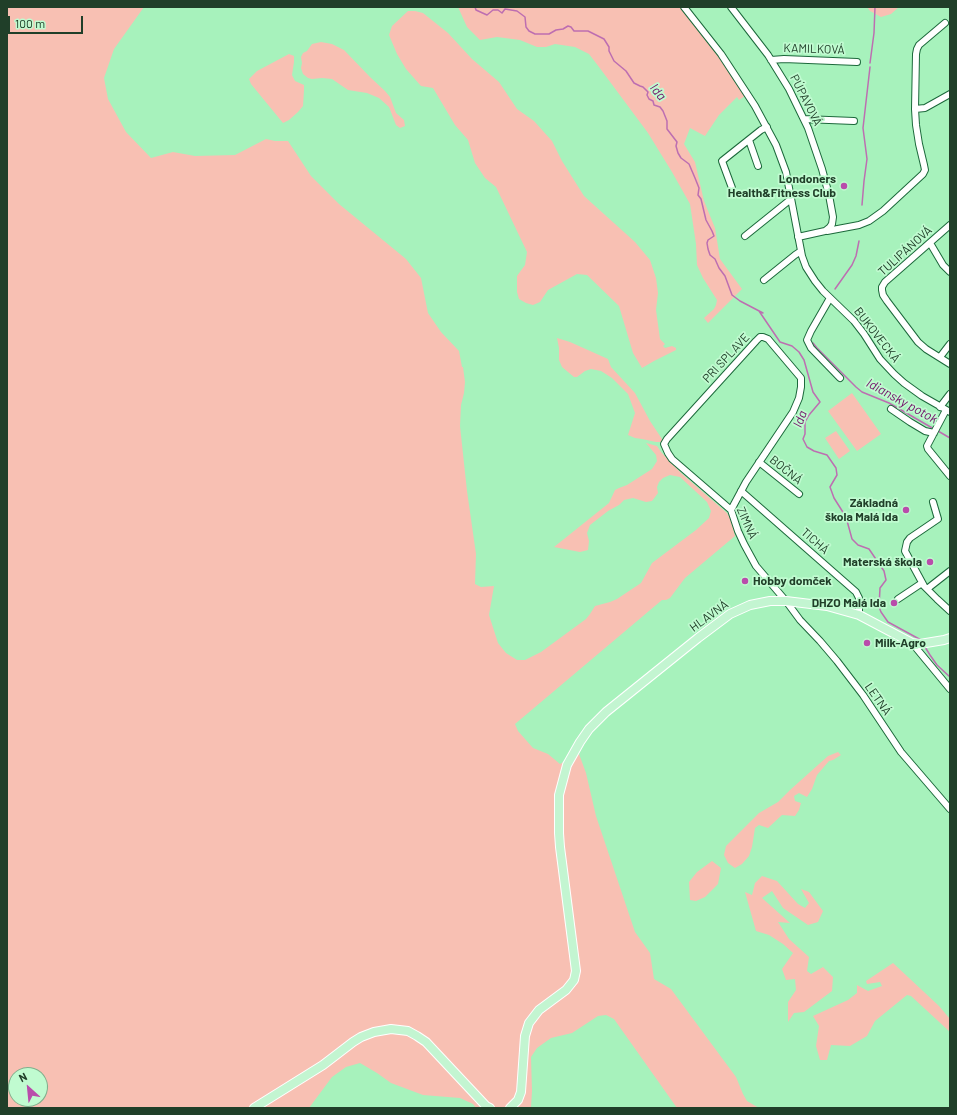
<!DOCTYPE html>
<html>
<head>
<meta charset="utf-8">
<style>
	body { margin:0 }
	#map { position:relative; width:957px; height:1115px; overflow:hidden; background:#a7f2bc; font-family:Barlow,sans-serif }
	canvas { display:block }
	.frame { position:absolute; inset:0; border:8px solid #203f29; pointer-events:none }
	.north { position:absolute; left:8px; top:1067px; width:40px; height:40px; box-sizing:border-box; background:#c0fbd0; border:1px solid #80b08d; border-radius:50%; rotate:333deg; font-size:11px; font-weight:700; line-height:16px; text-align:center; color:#203f29 }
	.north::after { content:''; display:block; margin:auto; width:14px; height:18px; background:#b94cab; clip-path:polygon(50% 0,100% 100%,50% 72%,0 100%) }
	.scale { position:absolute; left:8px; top:16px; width:75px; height:18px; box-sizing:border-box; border:2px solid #203f29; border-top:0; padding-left:5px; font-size:12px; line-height:14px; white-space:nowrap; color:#203f29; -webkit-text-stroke:3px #c0fbd0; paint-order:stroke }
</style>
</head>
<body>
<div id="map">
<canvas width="957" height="1115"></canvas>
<div class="frame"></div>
<div class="north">N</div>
<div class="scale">100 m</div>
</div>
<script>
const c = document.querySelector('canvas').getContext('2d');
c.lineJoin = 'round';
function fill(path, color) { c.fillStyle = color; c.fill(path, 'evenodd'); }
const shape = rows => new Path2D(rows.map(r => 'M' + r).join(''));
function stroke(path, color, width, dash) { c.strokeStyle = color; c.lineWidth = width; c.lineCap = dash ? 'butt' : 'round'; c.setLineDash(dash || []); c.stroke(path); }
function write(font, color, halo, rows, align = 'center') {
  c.font = font + ' Barlow,sans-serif'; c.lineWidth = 3.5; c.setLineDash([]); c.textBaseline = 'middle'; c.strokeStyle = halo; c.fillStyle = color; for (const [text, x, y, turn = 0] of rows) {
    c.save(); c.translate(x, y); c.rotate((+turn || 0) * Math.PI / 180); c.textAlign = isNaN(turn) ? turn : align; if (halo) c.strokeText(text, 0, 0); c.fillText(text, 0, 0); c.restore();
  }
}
fill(shape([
	[7,7,144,7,114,49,104,78,108,99,126,132,151,158,173,152,195,156,235,155,266,139,275,141,288,141,311,176,339,204,406,259,421,278,428,313,441,332,459,351,462,367,463,367,465,382,464,393,461,405,460,426,467,491,476,554,475,584,481,587,494,586,489,615,498,643,506,653,517,660,525,660,541,652,586,619,590,614,595,606,610,602,617,599,641,583,652,563,696,530,709,518,711,511,707,502,680,477,670,475,663,478,659,482,657,487,658,493,652,501,646,502,633,498,624,500,619,505,608,511,590,525,587,533,589,541,588,550,580,552,554,547,609,503,615,490,619,488,627,485,652,469,657,461,656,455,646,443,657,446,661,452,681,473,727,513,731,520,735,536,685,578,670,598,666,600,662,600,515,724,518,731,533,748,548,754,560,764,579,754,586,773,596,816,635,932,650,953,654,979,671,989,736,1077,743,1094,747,1101,759,1108,677,1108,614,1019,606,1015,598,1016,572,1033,551,1038,537,1048,531,1057,532,1091,531,1107,529,1108,476,1108,473,1104,460,1098,423,1095,391,1083,377,1073,360,1063,346,1067,332,1077,309,1108,7,1108],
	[16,1075,40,1075,40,1099,16,1099],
	[458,7,681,7,715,51,745,96,739,100,737,97,719,115,705,136,690,128,684,144,695,162,704,201,715,228,720,259,742,289,708,323,704,318,714,309,716,305,717,300,703,278,697,265,696,244,690,204,672,172,648,133,599,67,589,54,575,47,555,44,546,47,537,47,520,40,497,37,480,40,467,27],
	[867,7,899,7,891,14,881,17,870,11],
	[408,11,415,11,423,13,448,33,472,59,499,82,517,109,534,121,552,141,562,161,584,196,635,242,650,260,656,278,658,293,656,310,660,339,665,344,663,346,665,348,672,346,676,348,676,350,654,361,642,368,633,353,619,306,587,275,577,274,548,290,540,302,533,305,526,303,519,299,517,292,517,276,525,265,527,252,496,187,485,178,475,163,468,140,455,125,433,88,421,86,406,69,397,54,389,35,392,26],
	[321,42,332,44,344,50,370,77,385,91,390,97,396,113,404,120,405,126,400,128,396,125,389,107,379,98,367,93,348,90,332,79,322,78,312,79,308,78,303,74,301,68,302,63,301,57,303,53,307,51,312,44],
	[289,54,294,56,294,62,292,75,295,81,304,85,304,90,303,106,298,112,289,120,283,123,251,84,249,79,257,71],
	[557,338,570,342,608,359,611,367,635,393,650,421,662,439,662,441,661,442,656,442,642,439,635,438,628,435,635,413,628,394,612,378,601,371,591,369,585,371,577,377,574,377,562,367,559,360,559,348],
	[852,393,881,434,857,451,828,411],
	[836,431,850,451,839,459,825,438],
	[838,752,841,755,833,760,829,761,817,775,812,789,807,797,799,793,794,796,795,801,801,803,799,810,795,816,782,815,768,828,759,825,755,828,752,847,749,856,742,864,735,868,728,863,724,855,726,846,759,813,778,802,790,790,828,756],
	[712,861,721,868,718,884,705,897,696,901,690,900,689,882,697,872],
	[762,876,777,881,798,904,805,908,809,903,801,889,809,892,823,911,818,922,808,925,783,908,772,891,762,898,790,923,778,922,789,939,809,957,807,971,811,974,823,967,833,977,832,991,804,1012,794,1013,788,1022,788,1002,796,990,795,979,786,980,782,969,793,953,783,944,769,935,756,931,745,892,752,895,755,883],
	[893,963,939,1006,950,1019,950,1032,911,996,907,995,875,1021,867,1036,850,1046,831,1045,827,1060,820,1060,816,1046,819,1026,813,1016,848,1000,857,993,857,985,868,991,882,986,880,982,867,984,866,981]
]), '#f8c0b3');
stroke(shape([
	[475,7,476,10,487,15,493,10,498,10,502,13,505,9,517,11,525,17,526,27,529,31,535,34,549,34,556,30,563,29,568,26,571,27,574,31,588,31,604,39,609,47,609,51,614,61,626,71,634,83,640,86,643,87,648,92,647,95,649,99,653,101,654,105,660,107,663,111,667,121,667,129,677,142,676,146,678,153,681,158,689,164,695,178,699,188,698,195,701,199,706,220,712,231,714,236,708,240,707,243,708,249,710,255,715,259,719,268,725,276,732,295,740,301,763,313],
	[870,63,874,33,875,7],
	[862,205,864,181,867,159,863,128,870,67],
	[835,289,852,265,856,256,859,241],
	[759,311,780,342,792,346,799,352,804,360,813,392,820,402,809,415,805,422,805,434,803,439,807,447,814,451,827,455,836,468,837,475,830,487,834,498,846,517,852,539,858,545,869,549,884,571,886,580,880,588,879,607,881,612,888,622,921,640],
	[813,343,817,348,856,387,862,392,889,403,934,429],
	[938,431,950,438],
	[925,647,930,655,937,665,950,677]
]), '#bd6eb1', 1.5);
const minor = shape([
	[684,7,721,54,755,106,776,145,786,172,802,256,806,267,815,281,823,291,854,321,864,334,880,359,894,374,904,383,922,396,950,412],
	[731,7,768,55,789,89,808,128,822,169,829,195,833,217,832,224,830,227,825,231,798,237],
	[771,60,784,59,857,62],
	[915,109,916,54,917,49,919,45,945,23],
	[804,119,854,121],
	[749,140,758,166],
	[732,188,722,161,761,130,767,127],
	[950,225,885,282,882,287,882,290,883,295,887,301,918,342,926,349,950,364],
	[827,231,859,225,869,221,883,211,923,174,925,170,924,165,919,144,916,125,915,109,925,108,950,94],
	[745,236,791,199],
	[930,243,943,265,950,272],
	[764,280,795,255,801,251],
	[830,298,811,331,807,340,811,348,840,378],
	[940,357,950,344],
	[940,407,950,394],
	[891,409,910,422,925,431,934,433],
	[946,410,927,446,928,449,950,476],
	[759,462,799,494],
	[741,491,856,592,859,598,859,615],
	[933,502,938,519,910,538,907,542,905,551,924,586,937,599,950,611],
	[731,510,746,482,793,412,799,398,801,387,801,378,768,339,763,337,760,337,756,341,667,439,664,444,668,453,672,459,731,510,738,531,744,544,756,566,786,601,800,620,820,641,837,661,863,695,901,752,950,809],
	[927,589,950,571],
	[898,599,922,583],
	[912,643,950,689]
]);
const major = shape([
	[254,1108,323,1065,353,1042,361,1037,374,1032,391,1029,408,1031,417,1036,426,1042,486,1106,490,1108],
	[510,1108,518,1100,521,1092,525,1036,529,1023,539,1010,566,990,574,980,576,971,560,847,559,833,559,795,567,765,580,742,589,729,606,712,698,638,730,614,750,605,770,601,786,601,827,606,859,615,912,643,920,644,944,640,950,638]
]);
stroke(minor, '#1c693b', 8);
stroke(major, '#fff', 10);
stroke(minor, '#fff', 6);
stroke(major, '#c3f5d1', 8);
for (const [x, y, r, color] of [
	[844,186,4,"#b94cab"],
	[906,510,4,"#b94cab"],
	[930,562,4,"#b94cab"],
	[745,581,4,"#b94cab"],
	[894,603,4,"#b94cab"],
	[867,643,4,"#b94cab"]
]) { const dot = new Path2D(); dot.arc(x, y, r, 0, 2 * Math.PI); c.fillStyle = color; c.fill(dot); stroke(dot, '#c0fbd0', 1.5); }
write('12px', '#203f29', '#c0fbd0', [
	["KAMILKOVÁ",814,49,2],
	["PÚPAVOVÁ",806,100,63],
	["TULIPÁNOVÁ",905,251,-42],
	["BUKOVECKÁ",877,335,52],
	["PRI SPLAVE",726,358,-47],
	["BOČNÁ",786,470,39],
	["ZIMNÁ",747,523,66],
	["TICHÁ",815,541,41],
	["HLAVNÁ",709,616,-36],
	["LETNÁ",878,699,55]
]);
write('bold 12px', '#203f29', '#c0fbd0', [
	["Londoners",836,179],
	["Health&Fitness Club",836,193],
	["Základná",898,503],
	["škola Malá Ida",898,517],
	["Materská škola",922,562],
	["Hobby domček",753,581,"left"],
	["DHZO Malá Ida",886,603],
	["Milk-Agro",875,643,"left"]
], 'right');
write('italic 13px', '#720f69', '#c0fbd0', [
	["Ida",658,92,51],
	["Idiansky potok",902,401,29],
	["Ida",800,419,-69]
]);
</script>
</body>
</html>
